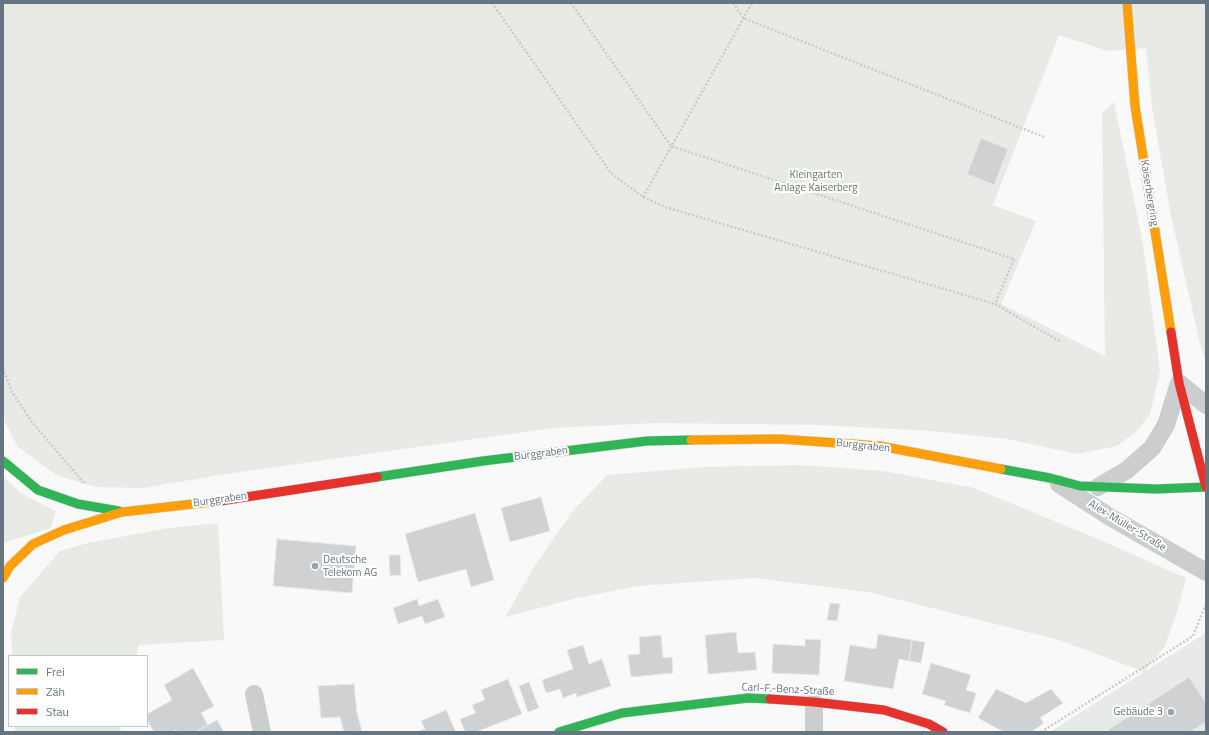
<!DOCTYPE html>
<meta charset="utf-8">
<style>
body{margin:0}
#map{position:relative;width:1209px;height:735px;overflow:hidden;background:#f9f9f9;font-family:"Titillium Web",sans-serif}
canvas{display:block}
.frame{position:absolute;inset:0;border:4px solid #657582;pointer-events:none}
.legend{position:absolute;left:8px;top:655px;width:140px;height:72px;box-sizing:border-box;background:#fff;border:1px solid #c1c8cd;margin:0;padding:5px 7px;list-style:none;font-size:12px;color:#657582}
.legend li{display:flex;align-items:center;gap:8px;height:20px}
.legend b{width:20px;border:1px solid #c1c8cd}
</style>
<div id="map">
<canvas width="1209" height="735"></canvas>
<div class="frame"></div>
<ul class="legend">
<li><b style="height:5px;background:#30b455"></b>Frei</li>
<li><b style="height:5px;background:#ff9f0a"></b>Zäh</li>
<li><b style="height:5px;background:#e5322d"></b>Stau</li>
</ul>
</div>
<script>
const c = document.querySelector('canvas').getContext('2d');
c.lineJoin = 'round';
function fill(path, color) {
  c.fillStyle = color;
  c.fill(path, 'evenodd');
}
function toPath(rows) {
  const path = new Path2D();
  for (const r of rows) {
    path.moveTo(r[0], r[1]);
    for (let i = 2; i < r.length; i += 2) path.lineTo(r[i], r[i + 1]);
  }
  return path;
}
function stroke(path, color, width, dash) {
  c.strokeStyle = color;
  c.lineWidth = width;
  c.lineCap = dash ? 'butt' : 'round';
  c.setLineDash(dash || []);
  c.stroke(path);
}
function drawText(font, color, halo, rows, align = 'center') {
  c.font = font + ' "Titillium Web",sans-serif';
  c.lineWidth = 4;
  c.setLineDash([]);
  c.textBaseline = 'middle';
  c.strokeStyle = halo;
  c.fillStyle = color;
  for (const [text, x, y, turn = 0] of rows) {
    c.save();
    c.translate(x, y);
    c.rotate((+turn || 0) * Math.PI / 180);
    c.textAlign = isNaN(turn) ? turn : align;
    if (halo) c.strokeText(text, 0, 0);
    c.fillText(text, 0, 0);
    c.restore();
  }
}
const built = toPath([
 [1206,633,1206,732,1050,732,1144,672]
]);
const green = toPath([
 [3,3,1206,3,1206,363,1200,344,1171,216,1152,107,1146,48,1108,51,1059,35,993,205,1036,221,1001,304,1105,356,1102,113,1114,102,1143,244,1160,371,1150,415,1136,432,1117,446,1078,454,1007,439,932,431,820,425,656,423,553,428,226,474,142,488,96,487,58,476,18,447,3,419],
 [800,465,884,471,974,488,1098,539,1186,578,1177,612,1165,646,1144,672,1059,640,868,592,755,578,637,586,573,599,505,617,534,567,572,512,607,475,704,467],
 [3,476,22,494,56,511,51,528,3,543],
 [218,523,224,640,139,645,136,656,12,656,11,633,20,597,60,551,88,543,169,528],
 [15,726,118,726,122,732,15,732]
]);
const building = toPath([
 [981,138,1008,149,994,185,967,174,981,138],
 [541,497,550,531,510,542,501,508,541,497],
 [475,513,494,580,471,587,466,569,418,582,405,534,475,513],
 [277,539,356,546,352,593,273,586,277,539],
 [389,555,400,555,401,575,390,576,389,555],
 [417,599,419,606,438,599,445,617,425,624,422,616,398,624,393,608,417,599],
 [830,603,840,604,837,621,827,620,830,603],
 [736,632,738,653,755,652,757,670,708,674,705,635,736,632],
 [878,634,912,640,909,661,899,659,893,689,844,681,850,645,876,649,878,634],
 [661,635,663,658,672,657,673,673,631,677,628,655,640,654,639,637,661,635],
 [805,639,821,640,819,675,772,673,773,644,805,646,805,639],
 [912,640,925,642,921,663,909,661,912,640],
 [583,645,589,664,602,659,611,686,577,697,576,693,563,698,560,689,546,693,542,680,573,669,567,650,583,645],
 [931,663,971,675,966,690,976,693,970,713,944,705,946,701,922,694,931,663],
 [193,668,214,706,201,713,208,725,196,732,177,732,176,730,173,732,154,732,147,720,147,714,172,700,164,685,193,668],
 [1189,677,1206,703,1206,722,1190,732,1105,732,1189,677],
 [508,679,522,714,476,732,465,732,460,719,476,713,472,705,485,700,481,690,508,679],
 [529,682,539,708,528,712,519,686,529,682],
 [354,684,357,713,362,731,344,732,340,717,321,718,318,686,354,684],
 [996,689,1026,703,1051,689,1063,703,1040,718,1044,723,1031,732,1004,732,978,718,996,689],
 [446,710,456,732,417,732,425,729,421,721,446,710],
 [217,720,224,732,196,732,208,725,217,720]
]);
const path = toPath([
 [492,3,611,173,643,197,665,207,995,304,1061,342],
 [571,3,671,146,1014,259,995,304],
 [733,3,743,18,1044,137],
 [643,197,752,3],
 [3,368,12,392,32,422,84,483],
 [1041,732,1193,636,1206,604]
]);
const street = toPath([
 [1059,484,1110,517,1206,572],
 [1098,487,1127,470,1152,448,1166,425,1179,383,1206,405],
 [254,694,262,732],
 [814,702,814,732]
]);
const fast = toPath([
 [3,461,38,490,78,504,119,511],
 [1001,469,1050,478,1080,486,1156,489,1206,487],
 [377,477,483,461,647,441,691,440],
 [559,732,622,713,748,698,770,699]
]);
const slow = toPath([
 [1127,3,1135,106,1171,332],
 [691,440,780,439,880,446,1001,469],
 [3,578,10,566,33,544,64,530,122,512,220,501]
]);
const jam = toPath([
 [1171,332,1179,383,1206,487],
 [220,501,377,477],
 [770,699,814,702,884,710,929,724,943,732]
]);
const markers = [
 [315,566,4,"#99a3ac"],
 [1171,712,4,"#99a3ac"]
];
const parkNames = [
 ["Kleingarten",816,175],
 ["Anlage Kaiserberg",816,188]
];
const streetNames = [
 ["Kaiserbergring",1149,193,81],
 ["Burggraben",863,446,6],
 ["Burggraben",541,454,-7],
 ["Burggraben",220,500,-8],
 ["Alex-Müller-Straße",1127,526,31],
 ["Carl-F.-Benz-Straße",788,690,3]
];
const poiNames = [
 ["Deutsche",323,560],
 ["Telekom AG",323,573],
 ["Gebäude 3",1163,712,"right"]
];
fill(built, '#e8e9e9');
fill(green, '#e8eae6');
fill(building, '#cfd1d2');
stroke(building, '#e8e8e8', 1);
stroke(fast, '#d5d6d6', 10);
stroke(slow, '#d5d6d6', 10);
stroke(jam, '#d5d6d6', 10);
stroke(path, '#cacbcc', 2.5, [2, 2]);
stroke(street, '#cccece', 18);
stroke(fast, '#30b455', 9);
stroke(slow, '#ff9f0a', 9);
stroke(jam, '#e5322d', 9);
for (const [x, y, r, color] of markers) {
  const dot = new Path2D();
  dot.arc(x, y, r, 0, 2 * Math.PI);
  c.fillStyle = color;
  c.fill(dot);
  stroke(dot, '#fff', 1.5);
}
drawText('11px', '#687a64', '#fff', parkNames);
drawText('11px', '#657582', '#fff', streetNames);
drawText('11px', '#657582', '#fff', poiNames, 'left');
</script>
